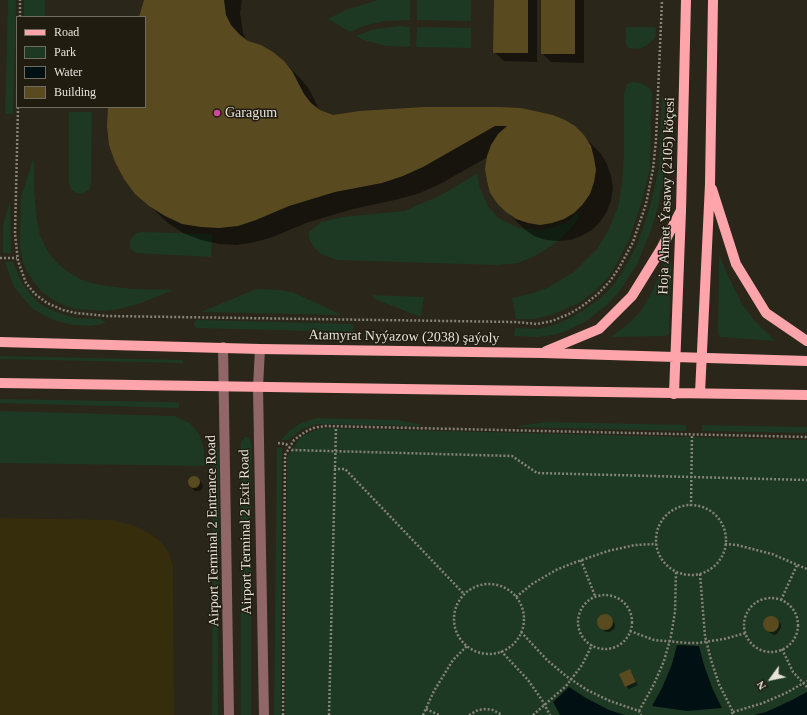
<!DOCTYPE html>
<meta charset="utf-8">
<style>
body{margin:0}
#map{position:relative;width:807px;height:715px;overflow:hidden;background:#2a2619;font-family:"Times New Roman",serif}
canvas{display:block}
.legend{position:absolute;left:16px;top:16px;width:130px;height:92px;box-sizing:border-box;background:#211c10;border:1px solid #706c61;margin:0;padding:5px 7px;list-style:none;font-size:12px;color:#e6e3db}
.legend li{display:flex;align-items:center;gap:8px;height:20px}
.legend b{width:20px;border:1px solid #706c61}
.north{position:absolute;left:751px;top:659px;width:40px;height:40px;-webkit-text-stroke:3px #211c10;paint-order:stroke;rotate:237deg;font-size:11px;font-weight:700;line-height:16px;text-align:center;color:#e6e3db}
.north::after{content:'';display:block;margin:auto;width:14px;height:18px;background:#e6e3db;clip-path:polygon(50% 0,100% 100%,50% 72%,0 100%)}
</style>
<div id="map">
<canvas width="807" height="715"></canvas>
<ul class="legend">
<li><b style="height:5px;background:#fda5aa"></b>Road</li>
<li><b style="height:11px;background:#1e3923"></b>Park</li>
<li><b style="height:11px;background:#011012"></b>Water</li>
<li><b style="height:11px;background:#594a20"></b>Building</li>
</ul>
<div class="north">N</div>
</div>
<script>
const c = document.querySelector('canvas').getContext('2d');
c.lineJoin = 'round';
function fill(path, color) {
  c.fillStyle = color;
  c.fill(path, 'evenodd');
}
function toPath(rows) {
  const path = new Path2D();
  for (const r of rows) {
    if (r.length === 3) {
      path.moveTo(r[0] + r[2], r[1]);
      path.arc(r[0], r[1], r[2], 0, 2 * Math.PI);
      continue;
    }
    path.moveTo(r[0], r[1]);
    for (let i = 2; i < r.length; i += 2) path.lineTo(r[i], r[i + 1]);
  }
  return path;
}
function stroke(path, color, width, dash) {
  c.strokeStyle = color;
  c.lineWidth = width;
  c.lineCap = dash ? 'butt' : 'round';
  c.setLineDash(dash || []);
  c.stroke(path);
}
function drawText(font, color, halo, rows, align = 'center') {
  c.font = font + ' "Times New Roman",serif';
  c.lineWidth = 3;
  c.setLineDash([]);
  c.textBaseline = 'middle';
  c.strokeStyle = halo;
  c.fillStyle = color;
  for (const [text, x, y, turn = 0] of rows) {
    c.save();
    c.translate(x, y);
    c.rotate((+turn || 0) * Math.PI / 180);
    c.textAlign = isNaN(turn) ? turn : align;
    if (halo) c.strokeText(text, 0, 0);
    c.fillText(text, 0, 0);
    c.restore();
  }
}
const green = toPath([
 [8,0,16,0,13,114,5,114],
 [24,0,45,0,45,17,24,17],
 [378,0,410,0,410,20,385,21,363,26,350,32,328,19,345,10],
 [417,0,471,0,471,21,417,20],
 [400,26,410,27,410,47,387,46,366,41,355,36,375,29],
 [417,27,471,28,471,48,416,47],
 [626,27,655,27,656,29,655,38,646,46,638,49,629,48,626,45],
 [632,82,641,83,650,88,652,93,650,169,641,204,629,240,616,265,608,278,595,291,579,303,551,315,534,319,516,319,512,298,533,293,547,288,574,272,597,249,608,231,618,207,622,185,624,152,624,94,627,84],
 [662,95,665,101,663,181,658,207,651,230,637,264,619,292,607,305,585,322,564,332,553,335,538,337,514,336,515,328,537,329,554,325,570,318,584,310,601,298,614,284,623,271,637,245,650,207,659,168],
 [69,112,92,112,91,183,90,188,87,191,82,194,77,193,73,191,70,187,69,183],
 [34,157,34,191,37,220,40,236,47,250,57,263,70,273,84,281,100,285,132,289,173,290,141,303,119,309,104,311,75,309,63,305,52,299,41,291,33,281,26,270,22,258,20,245,21,197],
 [477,174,480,188,488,206,498,218,519,228,541,230,554,227,566,223,577,213,580,216,570,229,557,242,535,256,518,263,496,265,337,260,321,254,314,247,309,238,309,232,321,222,343,217,404,211,439,196],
 [10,201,11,253,3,253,3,226],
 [142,232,212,234,211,257,136,253,132,250,130,246,130,241,133,236,137,233],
 [719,255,731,282,742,304,755,321,775,341,720,337,718,334],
 [669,259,671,265,669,334,666,336,611,337,628,324,640,312,652,292,664,265],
 [5,262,13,262,22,283,29,293,40,304,51,310,62,314,77,318,101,319,106,323,91,326,73,325,57,321,45,316,33,309,23,298,14,287],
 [256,289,280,290,292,292,342,315,201,312],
 [373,295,424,297,421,317,374,299],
 [198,320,353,324,353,332,197,328,195,327,194,324,195,321],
 [0,356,183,360,183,363,0,359],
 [0,399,173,402,179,403,179,408,0,403],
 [0,411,174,416,190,423,199,434,204,449,205,466,0,463],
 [316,418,397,420,420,424,420,426,317,424,302,429,289,440,281,440,290,430,299,424],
 [548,422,686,425,686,431,515,427,531,424],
 [702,425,807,427,807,433,702,431],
 [322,428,807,440,807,715,285,715,287,458,299,439,306,434],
 [245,437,248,437,251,442,251,715,241,715,241,442],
 [216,438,219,455,218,715,212,715,213,456,211,440],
 [277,448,282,448,281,715,274,715]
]);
const sand = toPath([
 [0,518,113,520,135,526,149,533,160,541,169,553,173,566,174,715,0,715]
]);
const water = toPath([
 [677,645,699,646,704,665,713,690,722,708,687,711,652,706,662,688,672,664],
 [569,687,586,698,609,710,625,715,560,715,553,702],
 [807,692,807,715,754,715,766,712,790,701]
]);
const shadow = toPath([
 [145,0,242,0,240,13,243,33,247,41,283,61,301,79,309,89,320,111,332,116,575,127,601,154,607,164,611,176,613,188,611,200,607,211,600,222,592,230,581,236,570,240,558,241,546,240,534,236,524,229,506,211,488,157,440,184,420,193,399,199,353,209,306,223,273,237,255,242,237,245,219,244,201,240,183,233,168,223,136,193,109,107,145,107,145,17,140,17],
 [495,0,537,0,537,62,504,61,494,52],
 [542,0,584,0,584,63,551,62,542,53],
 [193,477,196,478,202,483,203,487,201,490,198,491,195,491,189,485,188,482],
 [603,614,611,617,615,624,615,628,610,632,606,632,603,630,598,623,598,619],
 [771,617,775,618,781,624,781,628,777,634,774,635,770,633,764,627,763,623,764,620],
 [629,670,632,673,638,685,629,689,626,686]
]);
const building = toPath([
 [144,0,224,0,226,15,231,25,239,34,248,41,261,45,273,52,284,61,292,71,304,94,311,103,320,110,333,115,359,111,424,107,499,107,521,108,553,115,565,120,575,126,584,135,591,146,594,158,596,170,594,182,590,194,583,204,574,213,564,219,552,223,540,225,528,223,516,219,506,212,497,203,490,193,487,181,485,169,487,156,491,145,498,134,507,126,495,126,423,167,403,176,382,183,335,192,289,206,256,220,238,226,219,228,201,227,182,224,165,216,149,206,135,194,124,179,115,162,109,145,107,126,108,107,145,107,145,17,139,17],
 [494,0,528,0,528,53,493,53],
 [541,0,575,0,575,54,541,54],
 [194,482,6],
 [605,622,8],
 [771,624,8],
 [630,669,636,682,625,687,619,674]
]);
const path = toPath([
 [20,17,20,0],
 [18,107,15,234,18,261,26,283,35,294,47,303,63,310,76,313,107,316,516,322,537,324,552,321,569,314,581,307,598,294,610,281,619,268,633,242,646,204,653,169,656,140,662,0],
 [0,258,17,258],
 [278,443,286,444,292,450,512,456,537,473,807,480],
 [334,469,345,469,464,594],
 [691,540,35],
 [691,506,692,435],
 [725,544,737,545,772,554,807,569],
 [581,560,595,596],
 [700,574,705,636,711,660,719,684,733,712,731,715],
 [489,619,35],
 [605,622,27],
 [516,597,532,584,556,570,576,562,608,551,635,545,656,544],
 [771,625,27],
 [781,600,797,565],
 [630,631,654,640,688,643,698,643,724,639,746,633],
 [521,632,547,660,566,676,587,690,610,701,639,711,641,715],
 [782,649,793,672,807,687],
 [501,651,528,680,542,700,550,715],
 [426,709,439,715],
 [639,711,654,684,664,661,671,636,675,612,676,572],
 [733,712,763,703,786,693,807,681],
 [283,715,285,455,294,440,305,432,313,428,325,426,807,437],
 [329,715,336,427],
 [423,715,434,691,453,660,467,646],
 [469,715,478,710,486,709,493,710,502,715],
 [533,715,566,686,582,665,592,645]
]);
const minor = toPath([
 [223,347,229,715],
 [260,349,258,387,264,715]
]);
const major = toPath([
 [712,189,736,264,766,313,807,341],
 [0,342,260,349,543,353,807,361],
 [546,351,599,329,632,296,661,249,680,212],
 [0,383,807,395],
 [700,393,710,184,713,0],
 [674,394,681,211,686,0]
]);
const markers = [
 [217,113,4,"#d1479c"]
];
const poiNames = [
 ["Garagum",225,113]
];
const streetNames = [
 ["Hoja Ahmet Ýasawy (2105) köçesi",667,196,-88],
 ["Atamyrat Nyýazow (2038) şaýoly",404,337,1],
 ["Airport Terminal 2 Entrance Road",213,531,-91],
 ["Airport Terminal 2 Exit Road",246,532,-91]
];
fill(green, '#1e3923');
fill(sand, '#352d0c');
fill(water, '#011012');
fill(shadow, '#0007');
fill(building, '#594a20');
stroke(path, '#868378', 2.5, [2, 2]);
stroke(minor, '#916668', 10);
stroke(major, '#fda5aa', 10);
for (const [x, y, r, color] of markers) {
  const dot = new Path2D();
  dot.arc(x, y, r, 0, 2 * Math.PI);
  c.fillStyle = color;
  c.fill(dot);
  stroke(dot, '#211c10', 1.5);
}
drawText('14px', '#e6e3db', '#211c10', poiNames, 'left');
drawText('14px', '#e6e3db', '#211c10', streetNames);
</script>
